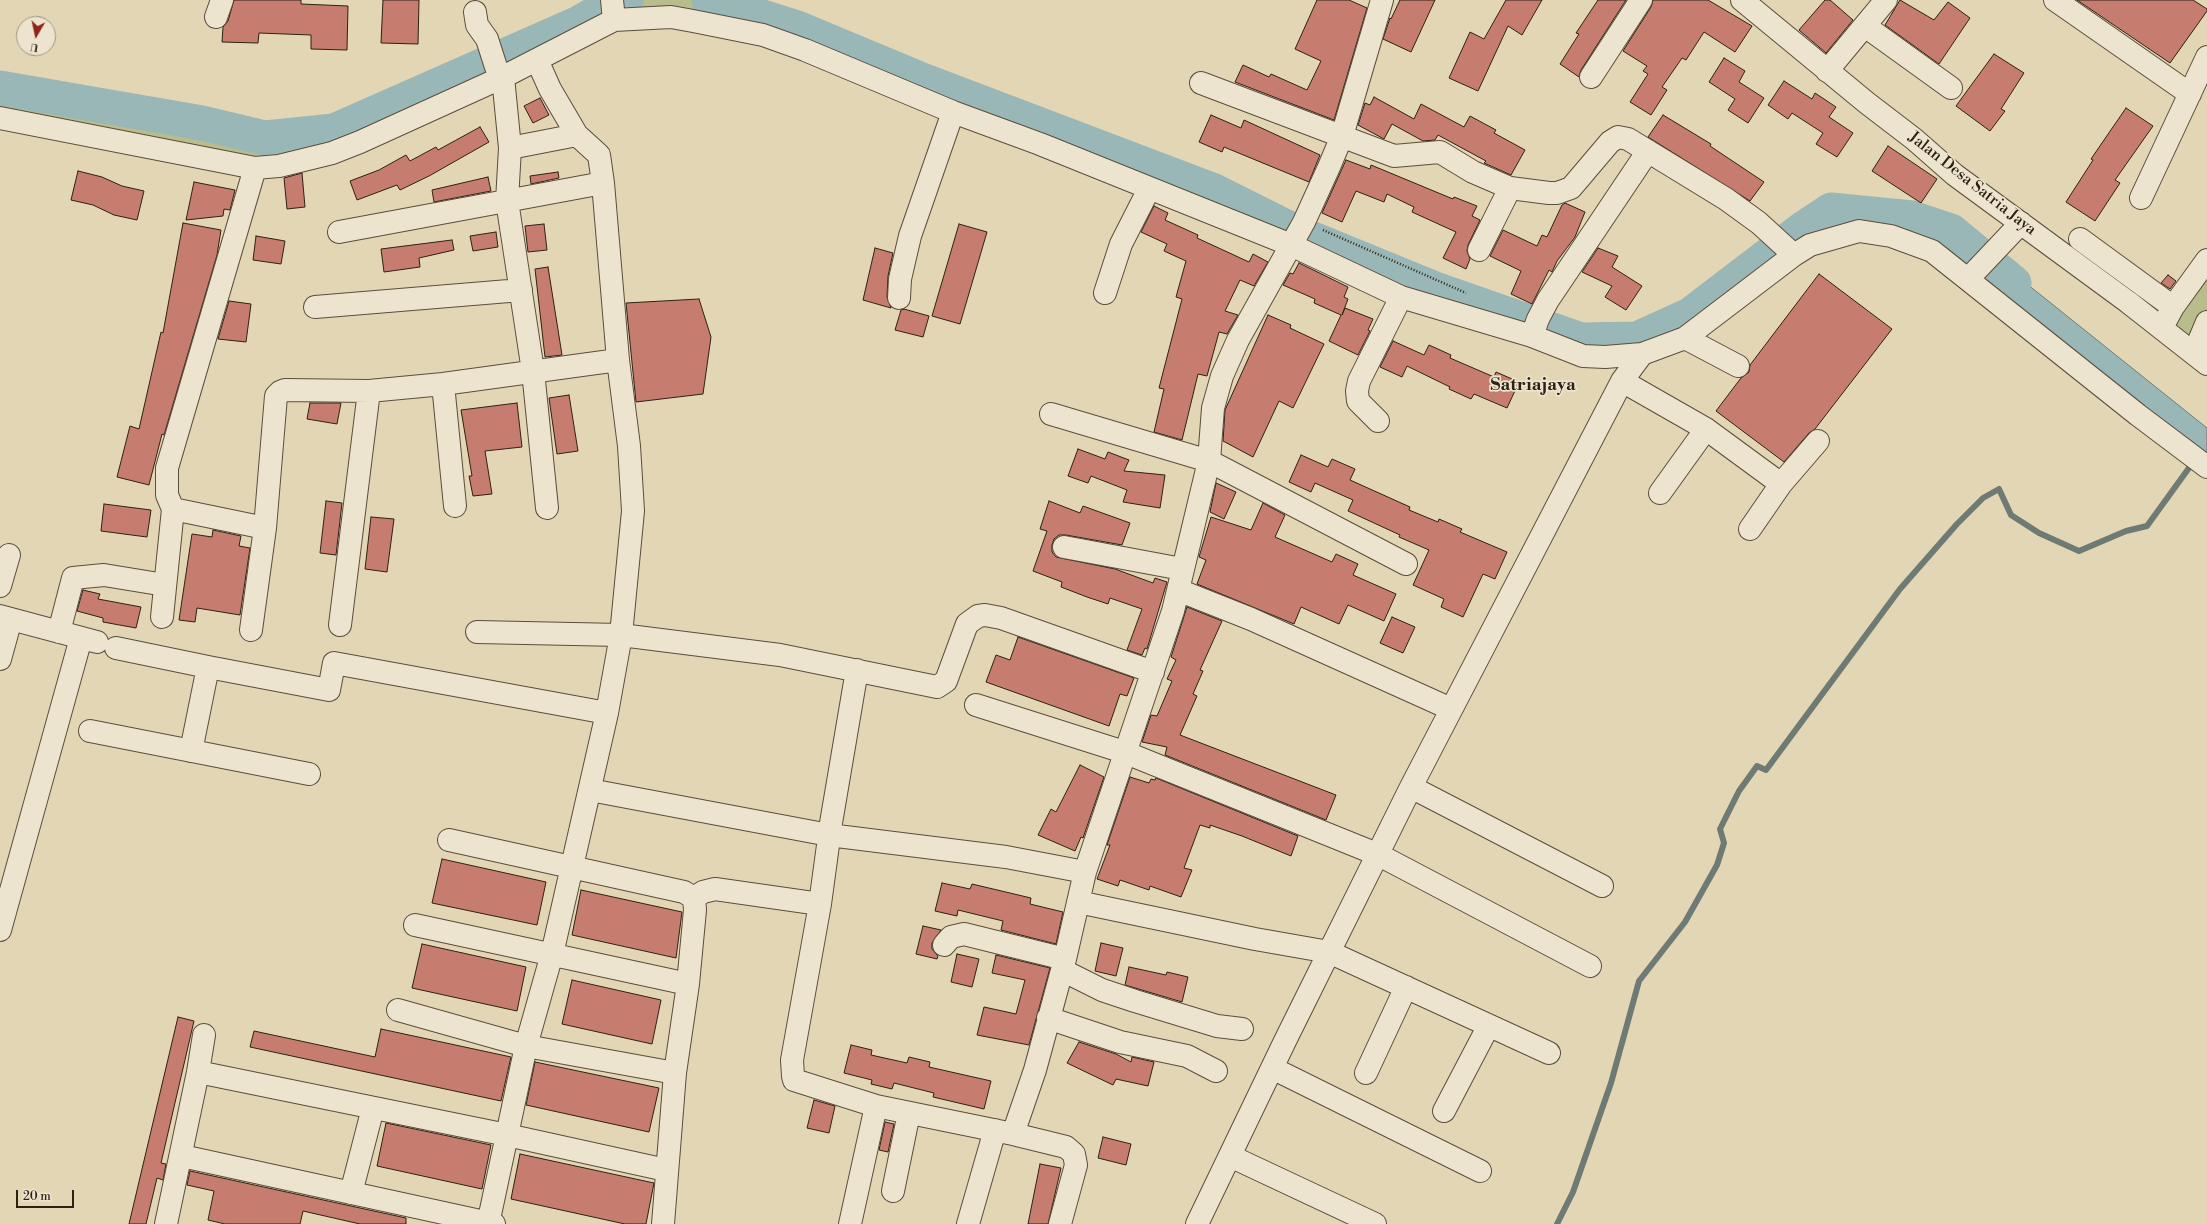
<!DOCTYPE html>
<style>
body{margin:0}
#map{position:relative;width:2207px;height:1224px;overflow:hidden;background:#e3d6b5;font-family:"Libre Bodoni",serif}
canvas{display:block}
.north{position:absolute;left:16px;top:16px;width:40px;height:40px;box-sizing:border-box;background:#ede4cf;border:1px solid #a09684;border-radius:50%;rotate:189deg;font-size:11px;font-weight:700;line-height:16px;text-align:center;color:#2d2113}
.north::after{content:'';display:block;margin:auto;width:14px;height:18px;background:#8f2418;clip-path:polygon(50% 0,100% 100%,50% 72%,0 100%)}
.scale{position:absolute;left:16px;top:1190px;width:58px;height:18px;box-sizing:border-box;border:2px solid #2d2113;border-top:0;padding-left:5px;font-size:12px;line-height:14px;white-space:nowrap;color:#2d2113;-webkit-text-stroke:3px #ede4cf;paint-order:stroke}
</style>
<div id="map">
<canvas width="2207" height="1224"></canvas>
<div class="north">U</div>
<div class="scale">20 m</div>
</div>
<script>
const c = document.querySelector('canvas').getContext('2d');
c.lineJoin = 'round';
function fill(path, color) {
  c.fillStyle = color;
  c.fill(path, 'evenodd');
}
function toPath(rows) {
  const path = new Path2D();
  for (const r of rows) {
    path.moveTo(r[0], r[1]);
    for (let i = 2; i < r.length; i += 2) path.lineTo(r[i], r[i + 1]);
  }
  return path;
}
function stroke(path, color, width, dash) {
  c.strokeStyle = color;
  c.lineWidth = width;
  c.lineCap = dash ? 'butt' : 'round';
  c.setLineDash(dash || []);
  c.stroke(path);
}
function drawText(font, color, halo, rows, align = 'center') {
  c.font = font + ' "Libre Bodoni",serif';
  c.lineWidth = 3.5;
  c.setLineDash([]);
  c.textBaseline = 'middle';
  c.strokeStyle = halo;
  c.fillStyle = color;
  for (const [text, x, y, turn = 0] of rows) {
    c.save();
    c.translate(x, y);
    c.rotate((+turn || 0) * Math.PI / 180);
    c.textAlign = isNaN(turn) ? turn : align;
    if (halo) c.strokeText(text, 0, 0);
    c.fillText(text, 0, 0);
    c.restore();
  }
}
const green = toPath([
 [626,0,711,0,797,28,917,78,1212,190,1298,233,1435,289,1581,340,1637,339,1690,315,1804,228,1831,210,1912,218,1951,231,1986,260,1968,279,1891,236,1827,239,1685,338,1605,357,1401,297,763,35,614,20,279,166,0,118,0,88,202,123,265,138,334,131,579,23,612,4],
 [2207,260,2207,322,2198,343,2162,328]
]);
const water = toPath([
 [1992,256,2207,428,2207,467,1968,279,1992,256]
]);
const stream = toPath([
 [1557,1224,1573,1192,1611,1083,1639,981,1685,922,1717,865,1724,843,1720,829,1739,791,1757,766,1766,770,1900,589,1957,524,1983,498,1999,489,2011,515,2039,533,2079,551,2126,531,2147,526,2194,461]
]);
const river = toPath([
 [709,0,797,28,917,78,1212,190,1298,233,1435,289,1581,340,1637,339,1690,315,1804,228,1831,210,1912,218,1951,231,2014,283],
 [0,88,202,123,265,138,334,131,579,23,612,4,626,0]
]);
const building = toPath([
 [234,0,301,0,301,4,348,6,347,50,311,49,311,35,259,33,258,43,222,42,223,27,228,21,234,0],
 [383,0,419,0,418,44,381,43,383,0],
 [1317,0,1349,0,1367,8,1334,120,1235,82,1243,65,1269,77,1271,74,1307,90,1321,61,1295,49,1317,0],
 [1400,0,1435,0,1411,52,1383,39,1390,18,1391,19,1400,0],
 [1506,0,1542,0,1522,35,1508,26,1478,91,1449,78,1470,32,1484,39,1506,0],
 [1598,0,1626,0,1581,70,1579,77,1560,64,1579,34,1576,33,1598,0],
 [1653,0,1708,0,1752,26,1735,52,1704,32,1686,60,1682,58,1662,87,1667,90,1651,115,1630,102,1648,74,1643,71,1647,66,1623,51,1651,7,1653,0],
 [1825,0,1830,0,1853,20,1826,53,1799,30,1825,0],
 [1900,0,1934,20,1948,2,1970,18,1939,64,1885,25,1900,0],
 [2077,0,2193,0,2207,9,2207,11,2170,63,2077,0],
 [1994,54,2024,73,2001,109,2005,111,1990,131,1956,106,1994,54],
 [1724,58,1745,71,1739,82,1764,98,1748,123,1728,110,1735,99,1709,82,1724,58],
 [1784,81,1812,99,1815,93,1836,107,1829,117,1853,133,1837,157,1816,144,1823,133,1792,113,1788,119,1768,105,1784,81],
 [1374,97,1414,119,1421,104,1464,127,1470,116,1496,130,1494,133,1525,150,1511,175,1484,163,1486,161,1438,135,1435,140,1423,141,1392,124,1384,139,1358,125,1365,103,1370,105,1374,97],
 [540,98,549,115,533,123,524,106,540,98],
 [2126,108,2153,126,2115,180,2120,183,2095,221,2066,202,2093,160,2091,159,2126,108],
 [1211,115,1241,128,1244,120,1320,155,1309,182,1224,147,1222,152,1199,142,1211,115],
 [1663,115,1711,144,1710,146,1764,182,1750,201,1648,137,1663,115],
 [480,127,489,142,429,176,400,190,397,185,357,200,350,181,379,170,406,155,410,161,436,147,438,150,480,127],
 [1888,146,1937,179,1921,203,1872,171,1888,146],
 [1346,160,1370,169,1371,165,1453,199,1454,197,1477,206,1472,216,1480,220,1468,245,1467,251,1470,259,1466,269,1443,258,1456,232,1412,212,1414,207,1387,194,1384,202,1356,191,1342,222,1322,213,1346,160],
 [78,171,102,177,122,186,144,191,137,220,114,215,93,205,71,200,78,171],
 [558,172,559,178,531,184,530,176,558,172],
 [302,173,305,207,287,209,284,178,302,173],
 [488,177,491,191,434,202,432,190,488,177],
 [194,182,235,190,230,210,224,209,223,216,186,220,194,182],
 [1565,203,1585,212,1575,237,1557,261,1552,272,1549,270,1532,304,1511,294,1521,271,1490,256,1503,230,1537,246,1542,235,1547,237,1562,205,1565,203],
 [1154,206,1168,213,1165,220,1198,235,1197,238,1249,262,1253,254,1268,262,1254,286,1240,280,1225,311,1238,315,1227,334,1219,332,1207,376,1198,374,1182,440,1154,432,1164,389,1159,388,1182,299,1176,297,1186,261,1164,251,1167,244,1141,232,1154,206],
 [183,223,221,230,217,255,164,435,162,434,149,485,117,477,130,426,139,429,161,332,163,333,183,223],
 [544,224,547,250,528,252,525,226,544,224],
 [959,224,987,232,960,324,932,316,959,224],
 [496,232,498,247,473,251,470,236,496,232],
 [256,236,285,241,281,264,253,260,256,236],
 [452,240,454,250,419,258,420,267,384,272,381,249,452,240],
 [875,248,893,253,888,276,887,297,891,308,863,300,875,248],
 [1598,248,1618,256,1612,267,1642,286,1626,310,1605,297,1612,286,1582,272,1598,248],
 [1299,263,1348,287,1344,297,1348,299,1342,315,1345,308,1373,319,1368,330,1370,331,1358,355,1329,341,1341,315,1314,303,1315,299,1283,285,1290,273,1293,274,1299,263],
 [548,267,562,355,545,357,535,269,548,267],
 [1819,274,1892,329,1815,429,1809,433,1784,462,1716,411,1741,378,1749,372,1750,365,1819,274],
 [2168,275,2176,281,2170,289,2161,283,2168,275],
 [699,299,711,337,703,394,636,402,626,303,699,299],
 [229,301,251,304,246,342,218,339,229,301],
 [904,309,929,316,923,337,895,330,901,310,904,309],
 [1268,315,1291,325,1290,328,1324,344,1293,408,1279,401,1253,457,1223,441,1225,410,1268,315],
 [1393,341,1424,355,1429,345,1451,355,1450,358,1494,377,1496,372,1519,382,1507,408,1474,394,1471,399,1449,389,1450,387,1407,366,1402,377,1380,367,1393,341],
 [569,395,578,451,557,454,549,398,569,395],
 [310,403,341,403,337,424,307,419,310,403],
 [517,403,522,447,485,451,492,494,473,496,469,476,472,476,461,410,517,403],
 [1078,449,1105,459,1108,452,1129,460,1124,471,1165,475,1160,508,1123,502,1127,490,1091,476,1088,483,1068,476,1078,449],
 [1301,455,1328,467,1332,459,1355,469,1350,480,1410,507,1409,510,1438,522,1439,519,1462,529,1460,532,1507,552,1495,579,1483,574,1463,617,1441,607,1444,599,1413,585,1429,550,1399,537,1400,535,1348,511,1353,500,1315,483,1311,492,1289,482,1301,455],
 [1216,483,1236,492,1224,519,1210,512,1216,483],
 [326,501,342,503,336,555,320,553,326,501],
 [1049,501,1080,513,1083,506,1130,523,1122,545,1066,535,1059,535,1054,539,1052,545,1052,552,1056,557,1115,569,1153,583,1155,578,1167,582,1147,649,1145,648,1142,655,1127,650,1142,609,1110,598,1108,604,1087,597,1061,587,1062,582,1033,571,1047,531,1040,529,1049,501],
 [1263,503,1285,515,1275,537,1332,562,1336,554,1358,564,1353,575,1396,594,1384,621,1348,605,1339,624,1301,607,1294,624,1197,584,1206,560,1199,557,1211,517,1251,530,1263,503],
 [104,504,151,510,147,537,101,531,104,504],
 [371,517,394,519,387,572,365,569,371,517],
 [213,530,241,536,239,546,250,548,240,615,197,608,195,622,179,620,192,534,212,537,213,530],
 [83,590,100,594,98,599,141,607,136,628,103,622,103,618,77,611,83,590],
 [1187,607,1222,621,1200,670,1203,671,1193,694,1197,696,1180,735,1336,795,1326,820,1165,755,1167,747,1142,742,1151,715,1157,716,1172,681,1167,679,1176,660,1171,657,1187,607],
 [1392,617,1415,627,1403,653,1380,643,1392,617],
 [1018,637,1134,678,1127,696,1120,694,1109,726,986,682,996,655,1010,660,1018,637],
 [1080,765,1104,777,1083,838,1081,837,1075,851,1038,835,1051,809,1056,812,1080,765],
 [1130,777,1149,783,1151,779,1155,780,1156,778,1298,836,1291,856,1242,836,1210,825,1210,828,1200,825,1184,868,1192,870,1181,897,1150,886,1149,890,1120,880,1118,886,1097,879,1110,845,1107,845,1130,777],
 [442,859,546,882,537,925,432,903,442,859],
 [942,883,970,889,972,884,1031,898,1030,904,1063,912,1056,944,1001,930,1003,921,958,910,957,916,935,911,942,883],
 [581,890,682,912,676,958,572,935,581,890],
 [923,926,941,930,932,943,932,949,938,956,937,959,916,954,923,926],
 [1101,943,1123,948,1116,976,1095,971,1101,943],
 [422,944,526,967,517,1011,412,988,422,944],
 [957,954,979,959,972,987,951,982,957,954],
 [996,955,1050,968,1029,1045,977,1035,984,1007,1016,1014,1025,980,992,973,996,955],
 [1129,967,1166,975,1167,972,1188,977,1182,1002,1125,985,1129,967],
 [572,980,661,1000,652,1044,562,1024,572,980],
 [178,1017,194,1021,161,1163,166,1164,163,1180,157,1178,146,1224,129,1224,178,1017],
 [381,1029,511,1057,501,1101,250,1047,254,1031,375,1057,381,1029],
 [1079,1042,1116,1054,1131,1062,1132,1057,1154,1062,1148,1086,1116,1079,1113,1085,1067,1063,1079,1042],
 [851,1045,872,1050,871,1055,907,1063,909,1057,930,1062,929,1067,991,1081,984,1109,933,1097,934,1093,894,1083,892,1089,871,1084,872,1080,844,1073,851,1045],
 [535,1062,659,1088,649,1132,526,1105,535,1062],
 [814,1100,835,1106,829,1133,807,1128,814,1100],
 [885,1122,894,1124,888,1152,879,1150,885,1122],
 [386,1123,491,1145,482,1189,377,1166,386,1123],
 [1103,1137,1131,1144,1126,1165,1098,1158,1103,1137],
 [520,1154,654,1183,646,1224,625,1224,511,1199,520,1154],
 [1040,1164,1061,1168,1048,1224,1028,1224,1040,1164],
 [190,1171,406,1218,406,1224,360,1224,303,1211,300,1224,225,1224,208,1220,214,1191,187,1185,190,1171]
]);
const path = toPath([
 [1323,230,1466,293]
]);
const minor = toPath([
 [612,0,614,20],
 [1742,0,1867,103,1914,139,1955,175,2128,302,2207,364],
 [2055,0,2190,94],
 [475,12,477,25,487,39,496,67,503,77,510,148,507,201,533,371,547,508],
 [216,17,222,0],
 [1865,26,1951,88],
 [1827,71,1886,0],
 [1591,77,1641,0],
 [1201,83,1394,156,1440,152,1473,172,1510,188,1549,193,1557,193,1571,188,1610,142,1618,137,1628,139,1726,199,1759,223,1794,255],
 [0,118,255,168,279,166,332,153,360,142,503,77,614,20,671,17,693,21,763,35,805,50,953,112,1040,144,1291,245,1401,297,1532,336,1583,356,1605,357,1642,354,1685,338,1794,255,1810,245,1859,231,1891,236,1932,251,2138,415,2207,467],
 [510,148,577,135],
 [2141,198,2207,57],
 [339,232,603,183],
 [2080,239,2173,307],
 [1479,250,1510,188],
 [1968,279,2021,223],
 [1105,293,1121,244,1149,189],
 [899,298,900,279,910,236,953,112],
 [315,307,521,290],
 [2166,320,2173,307,2207,260],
 [1532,336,1538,319,1548,300,1648,151],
 [1685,338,1738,366],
 [2194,353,2207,322],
 [1622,381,1706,429,1781,484,1818,441],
 [443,384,455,506],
 [1051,414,1209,461,1406,564],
 [1378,421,1358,401,1357,391,1359,381,1401,297],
 [1660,493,1706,429],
 [173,509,265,528],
 [1750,529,1781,484],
 [1064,547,1182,569],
 [0,586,9,555],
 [1178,590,1251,619,1451,709],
 [0,616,97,642],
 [162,617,173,509,167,495,167,468,255,168],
 [340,625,369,391,443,384,618,360],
 [251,630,265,528,276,396,280,392,285,390,369,391],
 [59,632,73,578,104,575,165,585],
 [477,632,621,635,780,655,937,687,946,681,967,624,978,616,985,615,1001,618,1153,672],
 [116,648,208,667,191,751],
 [0,659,11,619],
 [208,667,329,690,334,663,607,713],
 [857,670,831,823,820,904,792,1060,793,1076,794,1080,876,1106,1013,1134,1035,1070,1065,959,1085,872,1173,611,1209,461,1213,408,1222,376,1238,340,1304,222,1329,167,1342,136,1382,0],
 [976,705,1124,752,1379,855,1590,966],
 [90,731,309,774],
 [1411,787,1602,886],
 [590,790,829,835,1006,857,1085,872],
 [449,840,684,892,694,898,695,910,688,984,675,1073,663,1224],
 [694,898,703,892,715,889,820,904],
 [1078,902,1255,939,1329,952,1549,1053],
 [415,925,688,984],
 [0,930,81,638],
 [944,945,951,937,964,934,1065,959],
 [1062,970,1102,990,1135,1001,1217,1026,1242,1029],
 [398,1010,526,1046,675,1073],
 [1048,1018,1120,1042,1187,1056,1216,1071],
 [1272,1068,1480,1171],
 [198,1072,507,1135,666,1170],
 [1366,1073,1406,987],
 [1444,1111,1488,1027],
 [1013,1134,1066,1147,1074,1154,1076,1165,1060,1224],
 [182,1156,494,1224],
 [1230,1156,1375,1224],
 [893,1191,909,1113],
 [351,1193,373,1108],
 [166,1224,198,1072,204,1035],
 [488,1224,526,1046,552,954,607,713,621,635,633,511,629,446,618,360,603,183,599,155,577,135,550,89,537,60],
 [850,1224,876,1106],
 [968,1224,995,1130],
 [1197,1224,1285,1041,1411,787,1622,381,1642,354]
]);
const streetNames = [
 ["Jalan Desa Satria Jaya",1972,184,38]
];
const quarterNames = [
 ["Satriajaya",1533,386]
];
fill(green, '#b8bd8b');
fill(water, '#99b7b7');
stroke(water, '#6e7b75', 1);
stroke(stream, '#6e7b75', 6);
stroke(river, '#99b7b7', 35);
fill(building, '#c67c6e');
stroke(building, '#2d2113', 1);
stroke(minor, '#5a4e3c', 24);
stroke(path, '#2d2113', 2.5, [1, 2]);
stroke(minor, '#ede4cf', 22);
drawText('16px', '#2d2113', '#ede4cf', streetNames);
drawText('bold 18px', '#2d2113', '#ede4cf', quarterNames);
</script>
